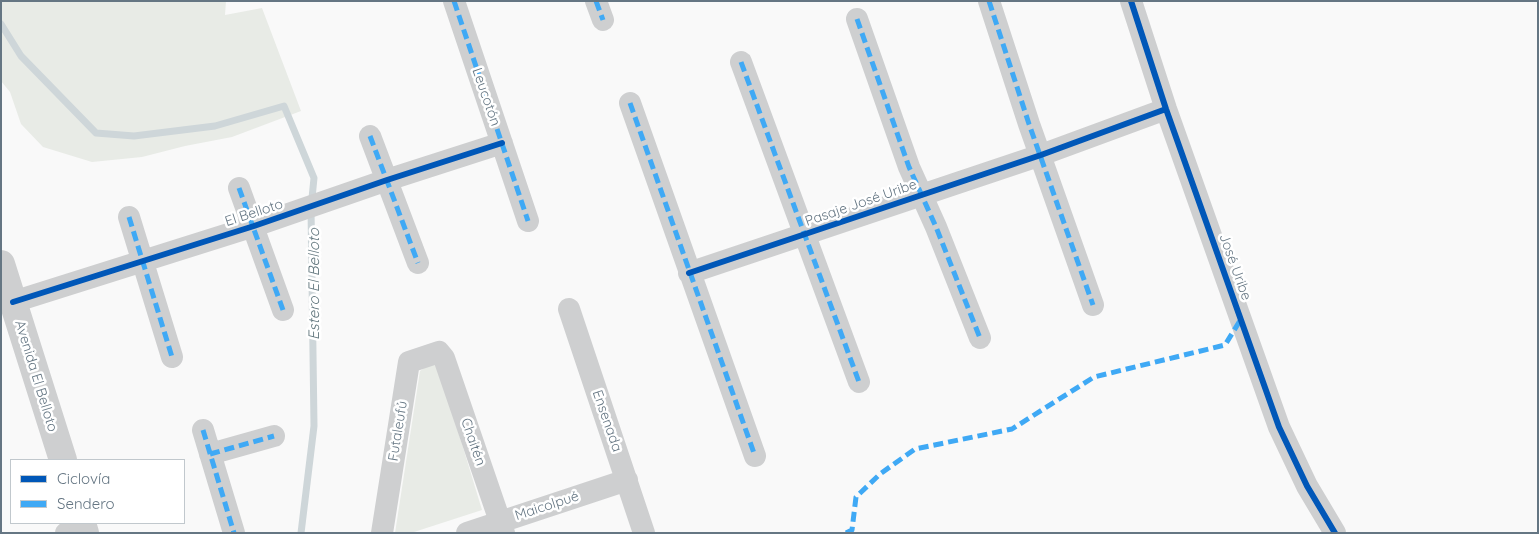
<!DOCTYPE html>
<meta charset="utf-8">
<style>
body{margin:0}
#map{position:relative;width:1539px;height:534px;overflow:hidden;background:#f9f9f9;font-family:Quicksand,sans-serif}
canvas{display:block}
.frame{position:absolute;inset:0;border:2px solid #657683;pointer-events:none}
.legend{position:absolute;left:10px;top:459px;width:175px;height:65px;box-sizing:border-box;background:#fff;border:1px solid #c1c8cd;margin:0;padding:6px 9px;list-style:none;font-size:15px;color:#657683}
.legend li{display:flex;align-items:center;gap:10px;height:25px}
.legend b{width:25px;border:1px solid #c1c8cd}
</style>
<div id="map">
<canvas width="1539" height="534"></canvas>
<div class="frame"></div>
<ul class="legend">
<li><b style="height:6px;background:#0057b8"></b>Ciclovía</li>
<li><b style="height:6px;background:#3fa9f5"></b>Sendero</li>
</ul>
</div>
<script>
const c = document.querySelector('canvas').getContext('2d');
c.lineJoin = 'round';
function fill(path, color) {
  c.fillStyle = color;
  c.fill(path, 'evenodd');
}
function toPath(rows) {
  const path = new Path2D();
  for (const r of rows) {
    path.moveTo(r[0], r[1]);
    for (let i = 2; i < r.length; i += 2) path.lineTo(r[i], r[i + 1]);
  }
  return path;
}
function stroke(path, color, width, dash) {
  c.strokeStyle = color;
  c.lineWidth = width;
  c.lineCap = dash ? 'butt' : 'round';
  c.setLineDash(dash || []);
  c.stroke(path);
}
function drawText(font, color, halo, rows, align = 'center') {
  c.font = font + ' Quicksand,sans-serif';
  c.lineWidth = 5;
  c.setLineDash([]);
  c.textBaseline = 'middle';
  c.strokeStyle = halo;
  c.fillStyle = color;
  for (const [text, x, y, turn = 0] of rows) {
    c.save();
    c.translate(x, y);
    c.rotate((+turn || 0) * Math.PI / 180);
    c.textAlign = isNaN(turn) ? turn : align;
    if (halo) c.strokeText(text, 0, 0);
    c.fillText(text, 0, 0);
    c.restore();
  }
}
const green = toPath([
 [1,1,226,1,225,15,262,8,301,111,232,137,185,146,142,157,92,162,43,147,21,124,10,92,1,81],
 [431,363,439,368,482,510,411,533,395,533,420,371]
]);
const stream = toPath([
 [1,24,21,56,96,133,134,136,215,126,284,106,314,178,311,208,314,426,301,533]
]);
const minor = toPath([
 [454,1,528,221],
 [596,1,603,20],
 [989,1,1029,124,1093,305],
 [1131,1,1166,109,1279,427,1307,486,1335,533],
 [857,19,909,167,936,227,980,338],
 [741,62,859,382],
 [630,103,755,456],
 [370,136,418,263],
 [239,188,283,310],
 [129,217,172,357],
 [689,273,1041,155,1166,109],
 [13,302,254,226,387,180,502,143],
 [569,309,644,533],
 [203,430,234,533],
 [210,454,274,436],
 [66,533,84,528],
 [382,533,409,362,439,352,444,358,504,533],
 [467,533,627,480]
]);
const tertiary = toPath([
 [1,264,63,460],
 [82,523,85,533]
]);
const quiet = toPath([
 [454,1,528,221],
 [596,1,603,20],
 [989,1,1029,124,1093,305],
 [857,19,909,167,936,227,980,338],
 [741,62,859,382],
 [630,103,755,456],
 [370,136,418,263],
 [239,188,283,310],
 [129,217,172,357],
 [203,430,234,533],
 [210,454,274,436],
 [846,533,852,530,856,497,880,474,915,449,1012,429,1094,377,1225,345,1241,319]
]);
const cycleway = toPath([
 [1131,1,1166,109,1279,427,1307,486,1335,533],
 [689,273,1041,155,1166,109],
 [13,302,254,226,387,180,502,143]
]);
const streetNames = [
 ["Leucotón",486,97,71],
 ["Pasaje José Uribe",861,203,-19],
 ["El Belloto",254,213,-18],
 ["José Uribe",1235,267,70],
 ["Avenida El Belloto",36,376,73],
 ["Ensenada",607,421,71],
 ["Futaleufú",398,431,-81],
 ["Chaitén",473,442,71],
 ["Maicolpué",547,506,-18]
];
const waterNames = [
 ["Estero El Belloto",314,284,-90]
];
fill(green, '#e8ebe6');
stroke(stream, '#ced6d9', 7);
stroke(minor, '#cecfd0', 22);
stroke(tertiary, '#cecfd0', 28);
stroke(quiet, '#3fa9f5', 5, [10, 5]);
stroke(cycleway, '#0057b8', 6);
drawText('14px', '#657683', '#fff', streetNames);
drawText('italic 15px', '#60757c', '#fff', waterNames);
</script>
